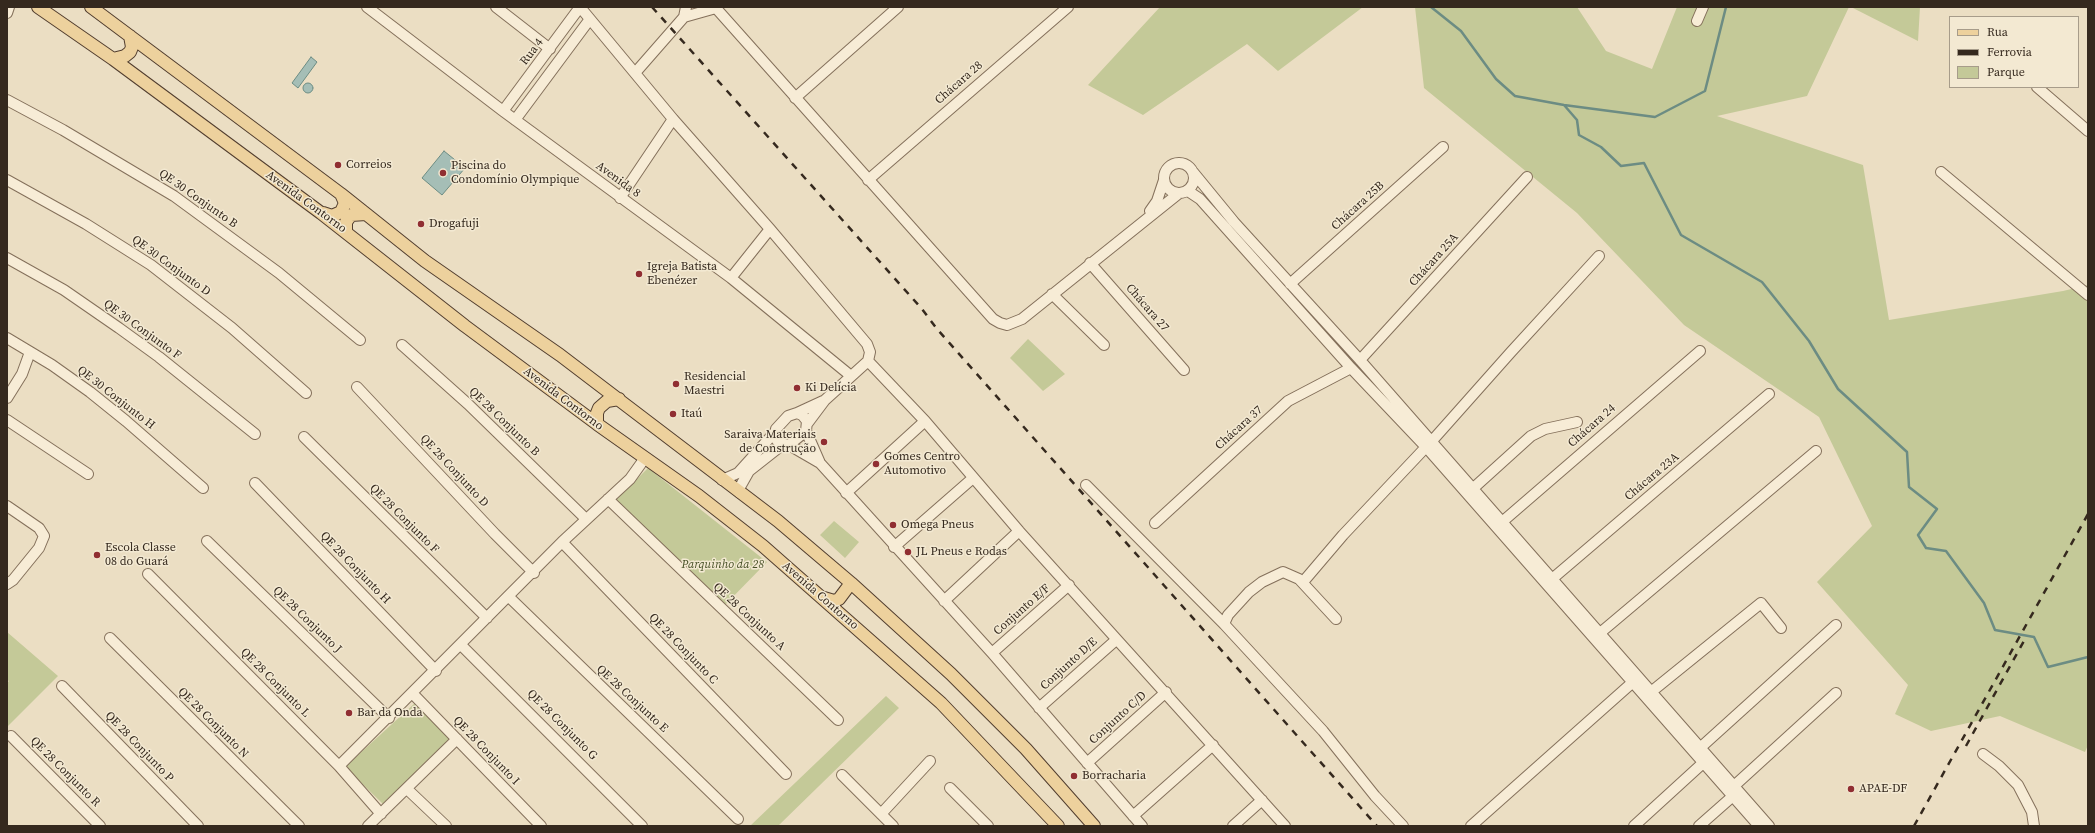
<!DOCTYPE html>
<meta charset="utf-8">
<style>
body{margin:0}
#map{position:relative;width:2095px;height:833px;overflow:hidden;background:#ebdec3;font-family:"Source Serif 4",serif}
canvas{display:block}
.frame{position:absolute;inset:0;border:8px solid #35291e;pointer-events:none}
.legend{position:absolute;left:1949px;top:16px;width:130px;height:72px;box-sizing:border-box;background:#f3e9d2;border:1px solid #a79c8a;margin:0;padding:5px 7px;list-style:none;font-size:12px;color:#35291e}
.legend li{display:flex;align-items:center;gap:8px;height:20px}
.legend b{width:20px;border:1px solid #a79c8a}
</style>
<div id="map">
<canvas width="2095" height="833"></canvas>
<div class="frame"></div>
<ul class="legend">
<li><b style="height:5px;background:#edd19d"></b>Rua</li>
<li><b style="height:5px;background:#35291e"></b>Ferrovia</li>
<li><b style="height:11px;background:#c4c998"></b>Parque</li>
</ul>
</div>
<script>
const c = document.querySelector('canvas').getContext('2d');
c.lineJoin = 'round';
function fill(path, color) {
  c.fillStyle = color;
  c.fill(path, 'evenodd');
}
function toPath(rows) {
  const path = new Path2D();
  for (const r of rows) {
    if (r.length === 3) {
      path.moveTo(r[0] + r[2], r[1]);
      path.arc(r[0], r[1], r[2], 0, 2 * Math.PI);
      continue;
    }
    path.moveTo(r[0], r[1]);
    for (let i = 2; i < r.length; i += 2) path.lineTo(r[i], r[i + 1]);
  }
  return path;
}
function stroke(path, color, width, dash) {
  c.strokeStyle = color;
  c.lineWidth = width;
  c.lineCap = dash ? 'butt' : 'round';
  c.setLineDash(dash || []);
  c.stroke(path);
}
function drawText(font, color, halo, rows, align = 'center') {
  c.font = font + ' "Source Serif 4",serif';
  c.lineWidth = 3;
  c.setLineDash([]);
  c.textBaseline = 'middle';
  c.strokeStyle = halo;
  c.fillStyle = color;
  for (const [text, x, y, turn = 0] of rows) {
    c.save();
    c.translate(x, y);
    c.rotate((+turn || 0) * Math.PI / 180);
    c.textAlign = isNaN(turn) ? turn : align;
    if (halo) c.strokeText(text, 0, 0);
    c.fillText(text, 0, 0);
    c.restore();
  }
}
const green = toPath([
 [1160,7,1363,7,1278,71,1247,44,1143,115,1088,85],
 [1415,7,1577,7,1606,51,1652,69,1677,7,1849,7,1807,96,1717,116,1863,165,1889,320,2063,291,2088,285,2088,745,2085,752,2000,716,1931,731,1895,714,1908,685,1817,582,1872,526,1819,417,1684,325,1577,213,1424,88],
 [1851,7,1920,7,1918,41],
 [1028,339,1065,374,1043,391,1010,358],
 [648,468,767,562,723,607,615,501],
 [834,521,859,542,845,558,820,535],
 [7,632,58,676,7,727,7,683,9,681,7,680],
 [886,696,899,708,778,826,750,826],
 [415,703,449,739,384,805,345,767]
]);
const water = toPath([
 [311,57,317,62,298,88,292,83,311,57],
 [308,88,5],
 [444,151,465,168,442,195,422,178,444,151]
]);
const stream = toPath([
 [1431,7,1461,31,1496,79,1515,96,1564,105,1655,117,1705,91,1726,7],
 [1564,105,1577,120,1579,135,1601,147,1621,166,1644,163,1681,235,1762,282,1809,341,1838,389,1907,452,1909,487,1937,509,1918,535,1926,548,1946,551,1984,603,1995,630,2034,637,2048,667,2088,657]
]);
const minor = toPath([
 [367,7,503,111,731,278,851,376],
 [496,7,550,49],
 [580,7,673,119,770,229,867,344,870,352,868,361,825,400,807,424],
 [715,7,993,319,1000,323,1007,325,1022,319,1178,194],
 [7,13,9,7],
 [684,17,716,8],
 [1697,21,1703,7],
 [635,73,684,17,686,7],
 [2037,87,2088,131],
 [795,98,898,7],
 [7,100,63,130,174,196,279,273,360,340],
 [503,111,580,7],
 [515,120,590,19],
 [1179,178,15],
 [1193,172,1234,222,1360,360,1769,826],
 [1941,172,2088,295],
 [7,180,86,224,151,265,232,328,306,393],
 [868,180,1068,7],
 [1188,191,1200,199,1351,368,1426,447,1759,826],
 [620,198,673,119],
 [1150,211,1157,201,1164,180],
 [7,258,64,290,119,328,159,357,255,434],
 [1090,263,1184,370],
 [731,278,770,229],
 [1290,284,1443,147],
 [1052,294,1104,345],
 [7,338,52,365,90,392,126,421,203,488],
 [402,345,468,404,586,519],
 [1360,360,1527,177],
 [868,361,925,421,1019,531,1285,826],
 [357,387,495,534,534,573],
 [7,398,22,374,30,352],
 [797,413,802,415,807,421,806,431,789,445,779,443,775,438,776,429,788,416,797,413],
 [797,413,823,401],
 [7,420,88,474],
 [806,431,820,463,992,653,1142,826],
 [304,437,487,618],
 [1431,442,1511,352,1599,256],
 [789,445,820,463],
 [722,480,738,473,775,432],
 [255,483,436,671],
 [1086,485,1224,624,1323,731,1375,796,1403,826],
 [740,493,740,487,749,471,782,445],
 [846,493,925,421],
 [1468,493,1531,436,1545,429,1577,422],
 [608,499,838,720],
 [7,506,39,528,44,536,39,548,13,580,7,584],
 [1502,522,1700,351],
 [1155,523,1288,401,1351,368],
 [207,541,389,718],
 [562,542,786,774],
 [894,547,973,478],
 [148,574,339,766,381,814],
 [1552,579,1769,394],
 [1303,582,1343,535,1426,447],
 [509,597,738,819],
 [944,601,1019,531],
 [1224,624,1228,615,1249,592,1262,582,1283,572,1299,579,1336,619],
 [1600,633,1816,451],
 [110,638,299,826],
 [461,645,642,826],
 [992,653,1069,585],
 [62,686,198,826],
 [1651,692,1761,603,1781,628],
 [413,694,541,826],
 [1039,708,1116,640],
 [11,736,100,826],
 [1700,748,1836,625],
 [1983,754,1999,766,2018,785,2032,812,2034,826],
 [1087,763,1166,692],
 [339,766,562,542,630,479,645,458],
 [842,775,893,826],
 [1734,786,1836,693],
 [950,788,988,826],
 [407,789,446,826],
 [881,814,930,761],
 [1133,816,1213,745],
 [368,826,457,739],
 [1233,826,1262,800],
 [1471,826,1633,682],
 [1634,826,1703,763],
 [1699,826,1733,796]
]);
const major = toPath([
 [38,7,113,59,321,213,465,326,597,424,699,496,763,546,941,703,1058,826],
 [91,7,341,194,425,261,560,355,778,521,851,583,951,674,1026,749,1094,826],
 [113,59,125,56,130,52,132,47,130,36],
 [323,213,332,216,341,212,345,203,341,194],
 [346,231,346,222,351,215,366,214],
 [597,424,597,413,599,408,607,401,619,399],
 [824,598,834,601,839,599,851,583]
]);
const rail = toPath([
 [652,7,922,309,937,329,1377,826],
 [1966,746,2025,639],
 [1914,826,2088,514]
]);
const markers = [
 [338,165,4,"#902e32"],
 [443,173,4,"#902e32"],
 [421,224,4,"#902e32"],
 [639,274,4,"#902e32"],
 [676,384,4,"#902e32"],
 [797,388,4,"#902e32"],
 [673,414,4,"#902e32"],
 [824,442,4,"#902e32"],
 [876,464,4,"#902e32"],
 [893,525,4,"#902e32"],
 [908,552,4,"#902e32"],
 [97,555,4,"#902e32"],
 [349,713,4,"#902e32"],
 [1074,776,4,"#902e32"],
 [1851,789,4,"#902e32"]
];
const streetNames = [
 ["Rua 4",532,52,-53],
 ["Chácara 28",959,83,-41],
 ["Avenida 8",618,180,36],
 ["QE 30 Conjunto B",198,199,35],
 ["Avenida Contorno",306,202,36],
 ["Chácara 25B",1358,206,-42],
 ["Chácara 25A",1434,260,-48],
 ["QE 30 Conjunto D",171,266,36],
 ["Chácara 27",1147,308,49],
 ["QE 30 Conjunto F",142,330,36],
 ["QE 30 Conjunto H",116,398,38],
 ["Avenida Contorno",563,399,37],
 ["QE 28 Conjunto B",504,422,44],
 ["Chácara 24",1592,426,-41],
 ["Chácara 37",1239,428,-42],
 ["QE 28 Conjunto D",454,471,47],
 ["Chácara 23A",1652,477,-40],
 ["QE 28 Conjunto F",404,519,45],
 ["QE 28 Conjunto H",355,568,46],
 ["Avenida Contorno",820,596,41],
 ["Conjunto E/F",1022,610,-41],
 ["QE 28 Conjunto A",749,617,43],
 ["QE 28 Conjunto J",307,620,44],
 ["QE 28 Conjunto C",683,649,46],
 ["Conjunto D/E",1069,664,-42],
 ["QE 28 Conjunto L",275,683,45],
 ["QE 28 Conjunto E",632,699,43],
 ["Conjunto C/D",1118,718,-42],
 ["QE 28 Conjunto N",213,723,45],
 ["QE 28 Conjunto G",562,725,45],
 ["QE 28 Conjunto P",139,747,46],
 ["QE 28 Conjunto I",486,751,46],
 ["QE 28 Conjunto R",65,772,45]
];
const poiNames = [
 ["Correios",346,165],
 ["Piscina do",451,166],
 ["Condomínio Olympique",451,180],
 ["Drogafuji",429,224],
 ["Igreja Batista",647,267],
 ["Ebenézer",647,281],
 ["Residencial",684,377],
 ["Maestri",684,391],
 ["Ki Delícia",805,388],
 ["Itaú",681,414],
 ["Saraiva Materiais",816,435,"right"],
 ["de Construção",816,449,"right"],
 ["Gomes Centro",884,457],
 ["Automotivo",884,471],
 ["Omega Pneus",901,525],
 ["Escola Classe",105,548],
 ["08 do Guará",105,562],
 ["JL Pneus e Rodas",916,552],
 ["Bar da Onda",357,713],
 ["Borracharia",1082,776],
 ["APAE-DF",1859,789]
];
const parkNames = [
 ["Parquinho da 28",723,565]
];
fill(green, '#c4c998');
fill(water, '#a5beb6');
stroke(water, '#6c8c83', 1);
stroke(stream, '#6c8c83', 2.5);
stroke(minor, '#84705b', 12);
stroke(major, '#523e2f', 14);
stroke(minor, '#f7ecd6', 10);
stroke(major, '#edd19d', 12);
stroke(rail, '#35291e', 2.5, [7, 7]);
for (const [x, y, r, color] of markers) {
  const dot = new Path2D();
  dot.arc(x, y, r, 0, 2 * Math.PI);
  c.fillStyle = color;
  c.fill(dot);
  stroke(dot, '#f3e9d2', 1.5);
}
drawText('12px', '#35291e', '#f3e9d2', streetNames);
drawText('12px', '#35291e', '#f3e9d2', poiNames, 'left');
drawText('italic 12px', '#475026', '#f3e9d2', parkNames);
</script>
